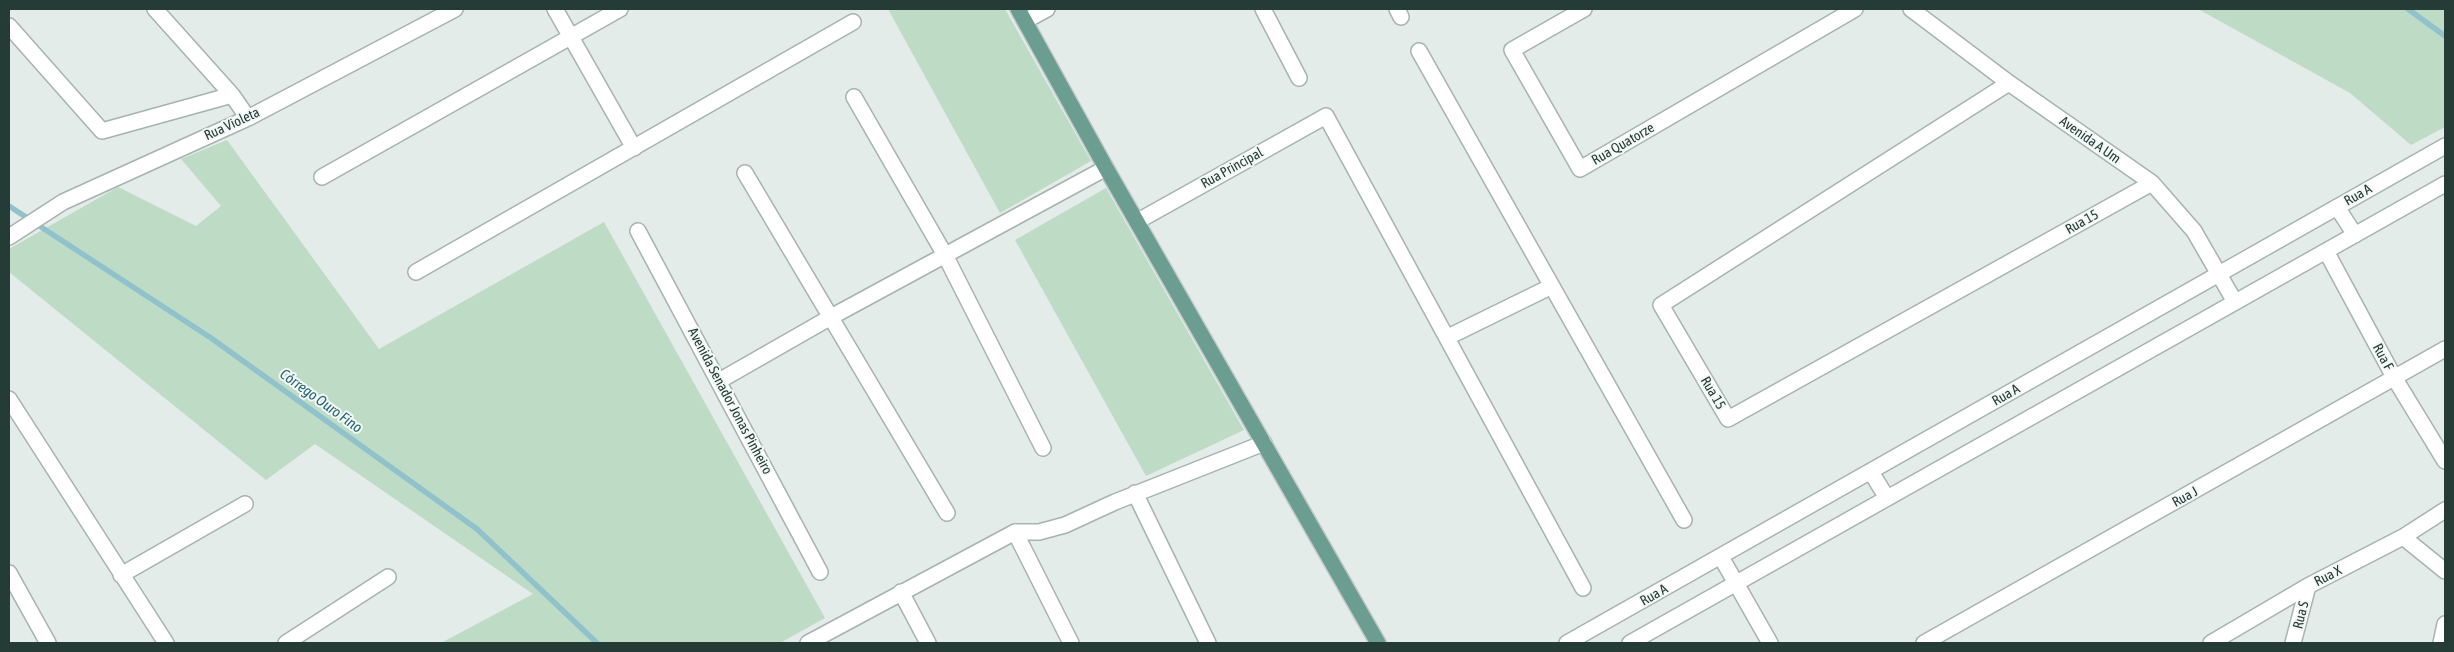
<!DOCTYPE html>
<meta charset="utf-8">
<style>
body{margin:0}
#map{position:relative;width:2454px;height:652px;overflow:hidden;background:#e3ece8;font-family:"Asap Condensed",sans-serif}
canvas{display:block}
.frame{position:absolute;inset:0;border:10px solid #243b36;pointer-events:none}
</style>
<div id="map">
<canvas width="2454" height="652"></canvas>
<div class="frame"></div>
</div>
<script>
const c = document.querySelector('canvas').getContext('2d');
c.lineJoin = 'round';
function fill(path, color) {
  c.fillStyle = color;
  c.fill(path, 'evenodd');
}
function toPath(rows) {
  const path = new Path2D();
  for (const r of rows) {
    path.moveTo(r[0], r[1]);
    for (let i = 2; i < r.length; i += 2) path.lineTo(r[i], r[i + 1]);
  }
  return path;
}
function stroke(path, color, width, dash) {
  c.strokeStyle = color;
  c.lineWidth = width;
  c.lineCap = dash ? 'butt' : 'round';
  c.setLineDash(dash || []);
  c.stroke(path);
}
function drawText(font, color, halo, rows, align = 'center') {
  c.font = font + ' "Asap Condensed",sans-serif';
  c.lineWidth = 4;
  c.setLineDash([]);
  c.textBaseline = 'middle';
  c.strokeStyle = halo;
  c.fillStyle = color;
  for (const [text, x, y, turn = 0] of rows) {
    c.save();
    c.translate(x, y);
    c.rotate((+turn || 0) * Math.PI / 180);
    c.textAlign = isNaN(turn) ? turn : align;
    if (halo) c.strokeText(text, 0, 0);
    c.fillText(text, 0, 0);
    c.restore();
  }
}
const green = toPath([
 [888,9,1005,9,1091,161,1000,213],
 [2198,9,2445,9,2445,127,2411,145,2350,93],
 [227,140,379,349,604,222,825,618,780,643,441,643,533,594,315,444,266,480,9,272,9,249,118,187,196,226,221,206,181,159],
 [1106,188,1244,430,1146,476,1015,240]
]);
const stream = toPath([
 [2408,9,2445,36],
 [9,206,211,338,477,529,597,643]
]);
const minor = toPath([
 [155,9,232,95,248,118],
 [555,9,634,148],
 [1263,9,1299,78],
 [1397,9,1401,17],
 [1584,9,1512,50,1580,169,1855,9],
 [1911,9,2009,83,2152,183,2194,231,2235,302],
 [1025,21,1047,9],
 [9,26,102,131,232,95],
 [1419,51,1684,520],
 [2009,83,1661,305,1728,419,2152,183],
 [854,97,945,255,1043,448],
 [745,173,947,513],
 [322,177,620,9],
 [2337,207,2355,235],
 [1138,221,1326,116,1583,588],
 [638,231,820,572],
 [9,237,63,202,248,118,455,9],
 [2326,251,2395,379,2445,461],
 [416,272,853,22],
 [1448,337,1552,286],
 [719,381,831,317,1106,168],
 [9,399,166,643],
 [1871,472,1887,498],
 [1135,493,1208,643],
 [1015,532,1071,643],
 [2403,537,2445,571],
 [1721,557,1770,643],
 [9,573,48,643],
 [121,575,245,504],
 [901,592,928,643],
 [286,643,388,577],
 [808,643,1015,532,1039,532,1065,525,1115,502,1264,443],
 [1567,643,2445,146],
 [1630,643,2445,184],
 [1924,643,2445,349],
 [2211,643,2308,586,2403,537,2445,510],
 [2293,643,2308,586],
 [2441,643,2445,624]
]);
const major = toPath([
 [1018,9,1106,168,1378,643]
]);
const streetNames = [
 ["Rua Violeta",232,124,-25],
 ["Avenida A Um",2090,140,35],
 ["Rua Quatorze",1623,144,-30],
 ["Rua Principal",1232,168,-29],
 ["Rua A",2358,195,-30],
 ["Rua 15",2082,222,-29],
 ["Rua F",2383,357,62],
 ["Rua 15",1713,393,60],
 ["Rua A",2006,395,-30],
 ["Avenida Senador Jonas Pinheiro",730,401,62],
 ["Rua J",2185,497,-29],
 ["Rua X",2328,576,-27],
 ["Rua A",1654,595,-30],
 ["Rua S",2301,615,-76]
];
const waterNames = [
 ["Córrego Ouro Fino",321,401,36]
];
fill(green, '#bedbc6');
stroke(stream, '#90c2cc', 5.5);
stroke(minor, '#a6b3af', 18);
stroke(major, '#c2c8c7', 18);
stroke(minor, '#fff', 15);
stroke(major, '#6b9d91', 15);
drawText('14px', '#243b36', '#f3f8f6', streetNames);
drawText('italic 15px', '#236472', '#f3f8f6', waterNames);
</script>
